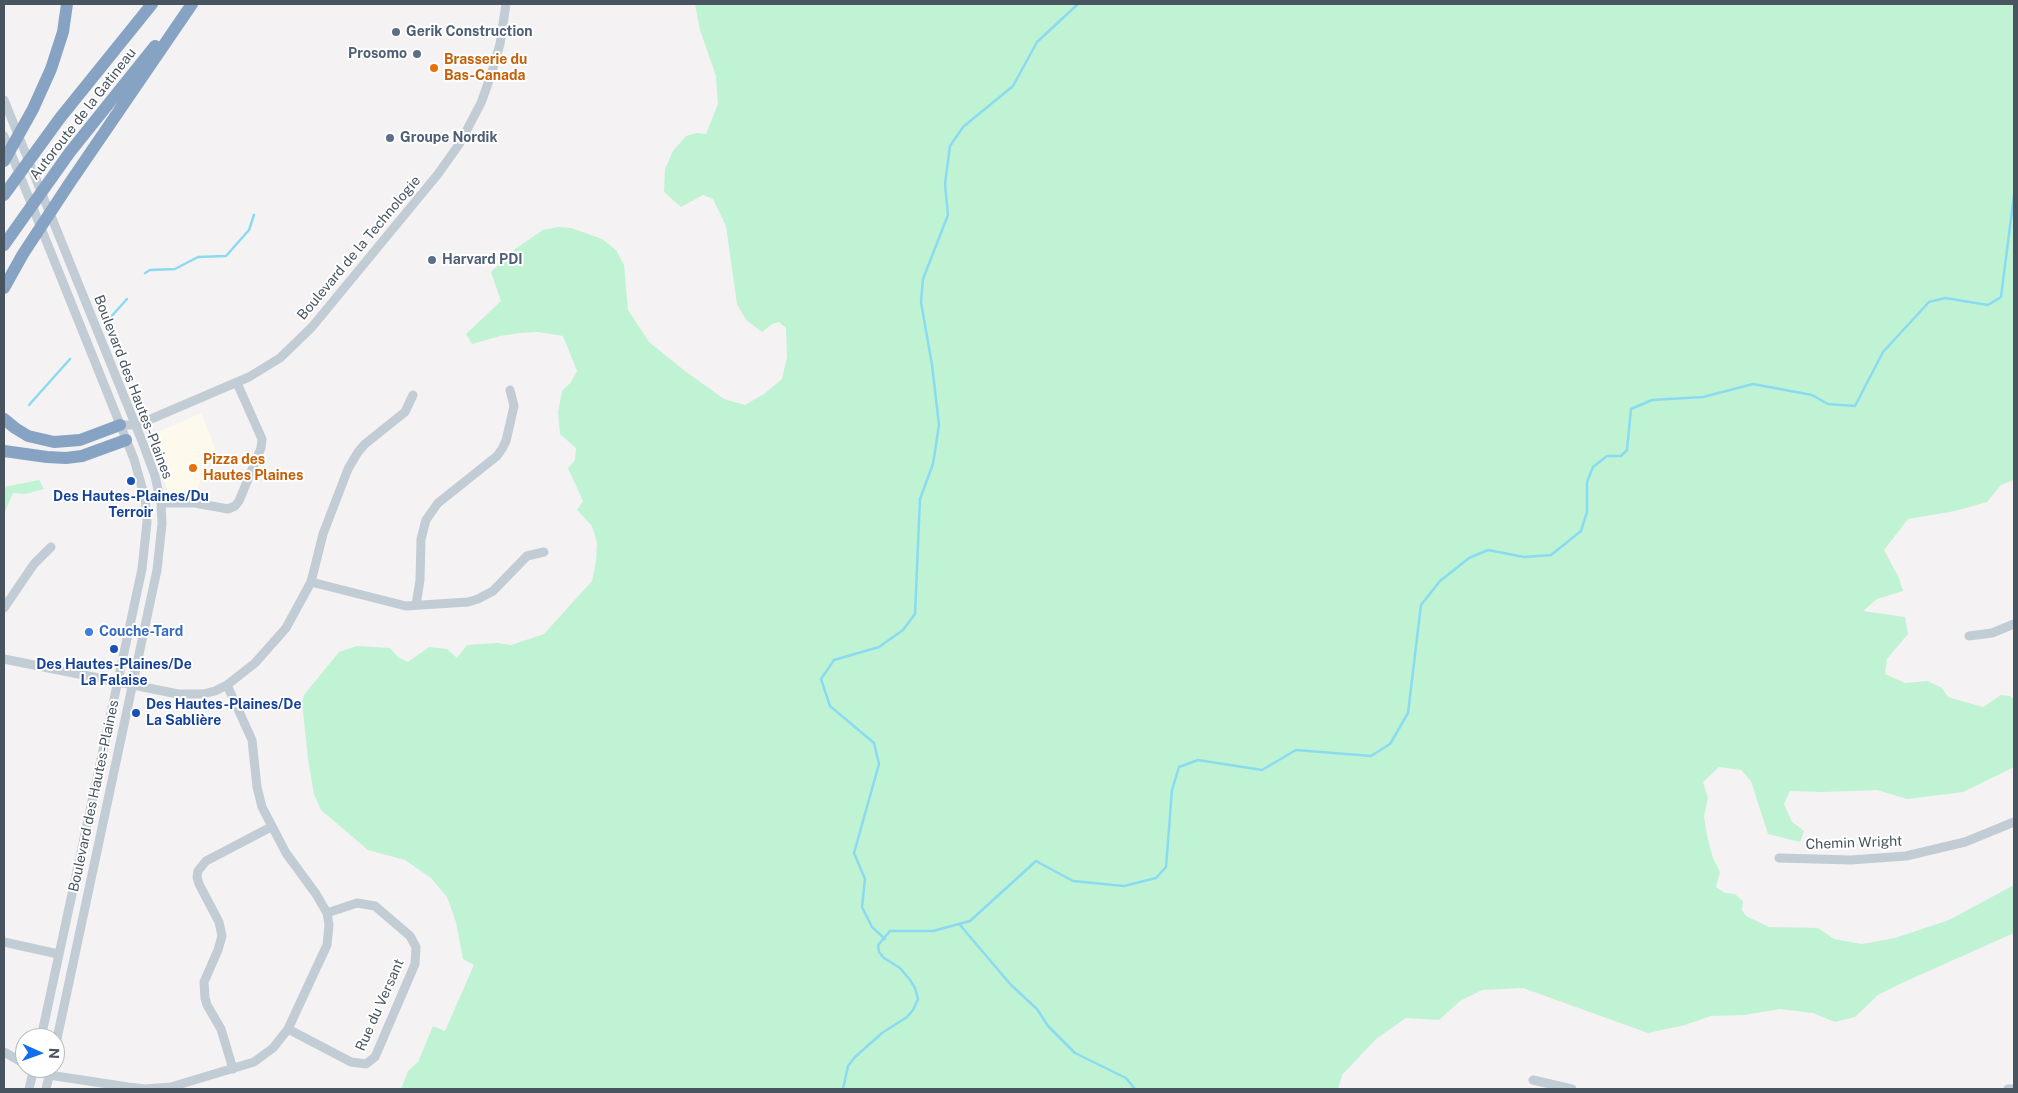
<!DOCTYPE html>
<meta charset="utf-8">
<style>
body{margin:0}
#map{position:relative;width:2018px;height:1093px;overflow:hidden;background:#f4f2f2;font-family:"Public Sans",sans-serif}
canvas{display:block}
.frame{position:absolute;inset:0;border:5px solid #485561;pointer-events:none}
.north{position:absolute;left:15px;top:1028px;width:50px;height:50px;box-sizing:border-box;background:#fff;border:1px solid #b6bbc0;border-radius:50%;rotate:92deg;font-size:14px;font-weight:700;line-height:20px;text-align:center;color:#485561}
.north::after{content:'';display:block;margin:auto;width:18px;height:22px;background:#0e6ef1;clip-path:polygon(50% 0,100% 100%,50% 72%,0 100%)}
</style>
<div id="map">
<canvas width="2018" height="1093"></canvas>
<div class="frame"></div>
<div class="north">N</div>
</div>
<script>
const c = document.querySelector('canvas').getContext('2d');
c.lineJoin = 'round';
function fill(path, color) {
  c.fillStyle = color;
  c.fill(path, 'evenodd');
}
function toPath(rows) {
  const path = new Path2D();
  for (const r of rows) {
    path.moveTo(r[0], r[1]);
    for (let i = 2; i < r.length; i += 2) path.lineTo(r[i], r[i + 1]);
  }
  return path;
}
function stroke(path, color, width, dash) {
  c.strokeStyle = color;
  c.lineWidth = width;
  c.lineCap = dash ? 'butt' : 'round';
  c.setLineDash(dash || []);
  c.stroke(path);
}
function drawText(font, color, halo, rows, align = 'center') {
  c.font = font + ' "Public Sans",sans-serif';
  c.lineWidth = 4;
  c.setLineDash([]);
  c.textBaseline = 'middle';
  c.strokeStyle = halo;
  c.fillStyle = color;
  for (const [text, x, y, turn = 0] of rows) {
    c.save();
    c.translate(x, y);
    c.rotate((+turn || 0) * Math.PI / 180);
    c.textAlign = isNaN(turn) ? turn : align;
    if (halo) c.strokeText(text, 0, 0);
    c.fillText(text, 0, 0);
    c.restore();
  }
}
const commercial = toPath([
 [201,413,216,450,193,497,173,496,168,494,154,445,154,440,158,432]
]);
const green = toPath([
 [695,4,2014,4,2014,480,2001,485,1987,502,1955,511,1908,519,1884,550,1899,578,1903,591,1877,599,1863,611,1905,617,1908,634,1887,659,1885,674,1905,683,1928,681,1942,688,1948,697,1983,707,2001,695,2010,696,2014,699,2014,767,1963,792,1907,799,1877,790,1823,792,1790,791,1784,804,1792,822,1804,831,1800,842,1768,834,1751,781,1741,770,1719,767,1703,782,1708,798,1704,816,1707,836,1713,858,1720,872,1716,887,1725,893,1735,894,1743,901,1742,910,1746,916,1769,927,1818,928,1834,939,1862,944,1895,938,1949,920,2014,885,2014,933,1904,982,1878,995,1855,1017,1835,1022,1813,1013,1780,1009,1744,1015,1711,1016,1685,1025,1648,1033,1523,988,1482,990,1460,1001,1439,1020,1406,1018,1376,1039,1342,1075,1338,1089,401,1089,408,1071,418,1062,433,1026,445,1031,474,965,463,959,456,922,447,897,431,878,405,860,368,850,321,810,314,794,308,759,302,702,304,695,339,652,357,646,390,648,398,657,408,662,429,647,447,649,457,658,467,645,497,643,511,645,544,634,592,581,596,561,597,543,592,526,577,510,583,501,568,468,575,460,576,448,560,434,558,412,562,391,571,382,577,371,563,336,538,332,519,333,500,336,472,344,466,334,501,301,491,272,515,249,543,230,558,227,571,228,602,239,616,250,624,265,628,310,649,342,685,371,724,399,745,405,764,394,782,379,787,357,786,328,779,322,772,324,762,332,746,320,737,304,726,226,713,199,703,195,681,207,664,192,665,169,673,151,686,136,697,133,706,134,718,104,716,76,700,30],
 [39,480,44,489,25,494,13,493,4,514,4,487]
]);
const stream = toPath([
 [145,273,150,270,175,269,198,257,226,256,249,230,254,215],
 [109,319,127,299],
 [29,405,70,359],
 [960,925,1011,985,1037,1009,1048,1026,1075,1053,1126,1078,1135,1089],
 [885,939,872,927,862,907,865,879,854,853,879,764,874,743,830,706,821,679,834,660,879,647,903,630,915,614,920,499,933,464,939,425,932,365,921,302,923,279,948,215,945,184,950,146,963,127,1013,86,1037,42,1078,4],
 [843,1089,848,1066,855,1057,882,1033,907,1017,913,1010,918,999,915,988,910,980,900,968,884,958,879,952,878,945,890,931,933,931,970,921,1036,861,1073,881,1124,886,1156,878,1166,867,1172,790,1179,767,1198,760,1262,770,1296,750,1371,756,1390,744,1408,713,1421,605,1440,581,1469,558,1488,550,1524,557,1551,555,1581,531,1587,512,1587,482,1593,467,1607,456,1621,456,1627,450,1631,409,1652,400,1703,397,1753,384,1812,395,1828,404,1855,406,1883,352,1929,302,1945,298,1988,305,2001,297,2014,195]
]);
const minor = toPath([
 [4,100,142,441,155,476,161,503,162,524,157,570,55,1048],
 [4,136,134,459,145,498,147,522,142,569,41,1038],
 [120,425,137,425,249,377,280,358,312,327,438,174,460,143,481,103,491,75,500,44,506,4],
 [161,503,195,503,228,509,235,506,239,501,261,448,262,439,237,383],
 [311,582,406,606,468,602,478,599,493,591,527,556,544,552],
 [416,605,420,580,421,539,426,520,438,503,497,456,502,449,506,441,514,406,510,390],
 [4,608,34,564,51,547],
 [1969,636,1992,633,2014,624],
 [4,659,178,694,203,694,215,691,227,685,255,663,286,628,311,582,323,534,348,469,358,452,365,444,405,412,413,395],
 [1779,858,1851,860,1906,856,1965,842,2014,822],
 [4,942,58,954],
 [288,1029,351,1062,366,1064,375,1057,415,964,416,947,410,936,375,906,357,903,327,913],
 [4,1052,25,1064],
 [30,1068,34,1071,49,1075,128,1087,145,1089,171,1087,254,1062,273,1048,288,1029,327,945,329,925,327,913,316,894,286,853,262,807,257,787,252,740,227,685],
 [233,1069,221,1029,207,1005,205,998,204,982,218,950,222,936,219,922,199,884,197,877,198,871,206,861,271,827],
 [1533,1080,1572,1089],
 [29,1089,34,1068],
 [46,1089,51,1068],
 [2008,1089,2014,1089]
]);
const highway = toPath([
 [4,161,33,109,51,69,63,32,67,4],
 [4,195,60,118,152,4],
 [4,245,70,152,155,46],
 [4,288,23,254,69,184,192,4],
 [4,419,15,428,28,436,54,442,80,440,120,425],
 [4,451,47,457,66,458,82,456,126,440]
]);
const markers = [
 [396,32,5,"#5c6f8a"],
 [417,54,5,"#5c6f8a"],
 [434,68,5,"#e8710a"],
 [390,138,5,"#5c6f8a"],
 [432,260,5,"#5c6f8a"],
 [193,468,5,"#e8710a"],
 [131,481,5,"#1a4fb4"],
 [89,632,5,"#3f7fe0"],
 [114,649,5,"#1a4fb4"],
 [136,713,5,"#1a4fb4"]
];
const serviceNames = [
 ["Gerik Construction",406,32],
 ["Prosomo",407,54,"right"],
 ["Groupe Nordik",400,138],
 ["Harvard PDI",442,260]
];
const foodNames = [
 ["Brasserie du",444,60],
 ["Bas-Canada",444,76],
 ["Pizza des",203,460],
 ["Hautes Plaines",203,476]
];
const streetNames = [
 ["Autoroute de la Gatineau",83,114,-52],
 ["Boulevard de la Technologie",359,248,-50],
 ["Boulevard des Hautes-Plaines",133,387,69],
 ["Boulevard des Hautes-Plaines",94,796,-78],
 ["Chemin Wright",1854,843,-2],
 ["Rue du Versant",380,1005,-66]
];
const transitNames = [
 ["Des Hautes-Plaines/Du",131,497],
 ["Terroir",131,513],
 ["Des Hautes-Plaines/De",114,665],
 ["La Falaise",114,681],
 ["Des Hautes-Plaines/De",146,705,"left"],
 ["La Sablière",146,721,"left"]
];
const shopNames = [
 ["Couche-Tard",99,632]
];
fill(commercial, '#fdf9ec');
fill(green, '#bff3d4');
stroke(stream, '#8adbf2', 2.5);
stroke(minor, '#c2ccd4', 9);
stroke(highway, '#87a3c3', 12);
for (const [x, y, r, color] of markers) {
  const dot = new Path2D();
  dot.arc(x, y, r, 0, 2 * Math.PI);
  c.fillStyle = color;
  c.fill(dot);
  stroke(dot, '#fff', 2);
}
drawText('bold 14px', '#4e5e75', '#fff', serviceNames, 'left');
drawText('bold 14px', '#c56008', '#fff', foodNames, 'left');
drawText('14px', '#485561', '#fff', streetNames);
drawText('bold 14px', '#164399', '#fff', transitNames);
drawText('bold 14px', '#366cbe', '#fff', shopNames, 'left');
</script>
